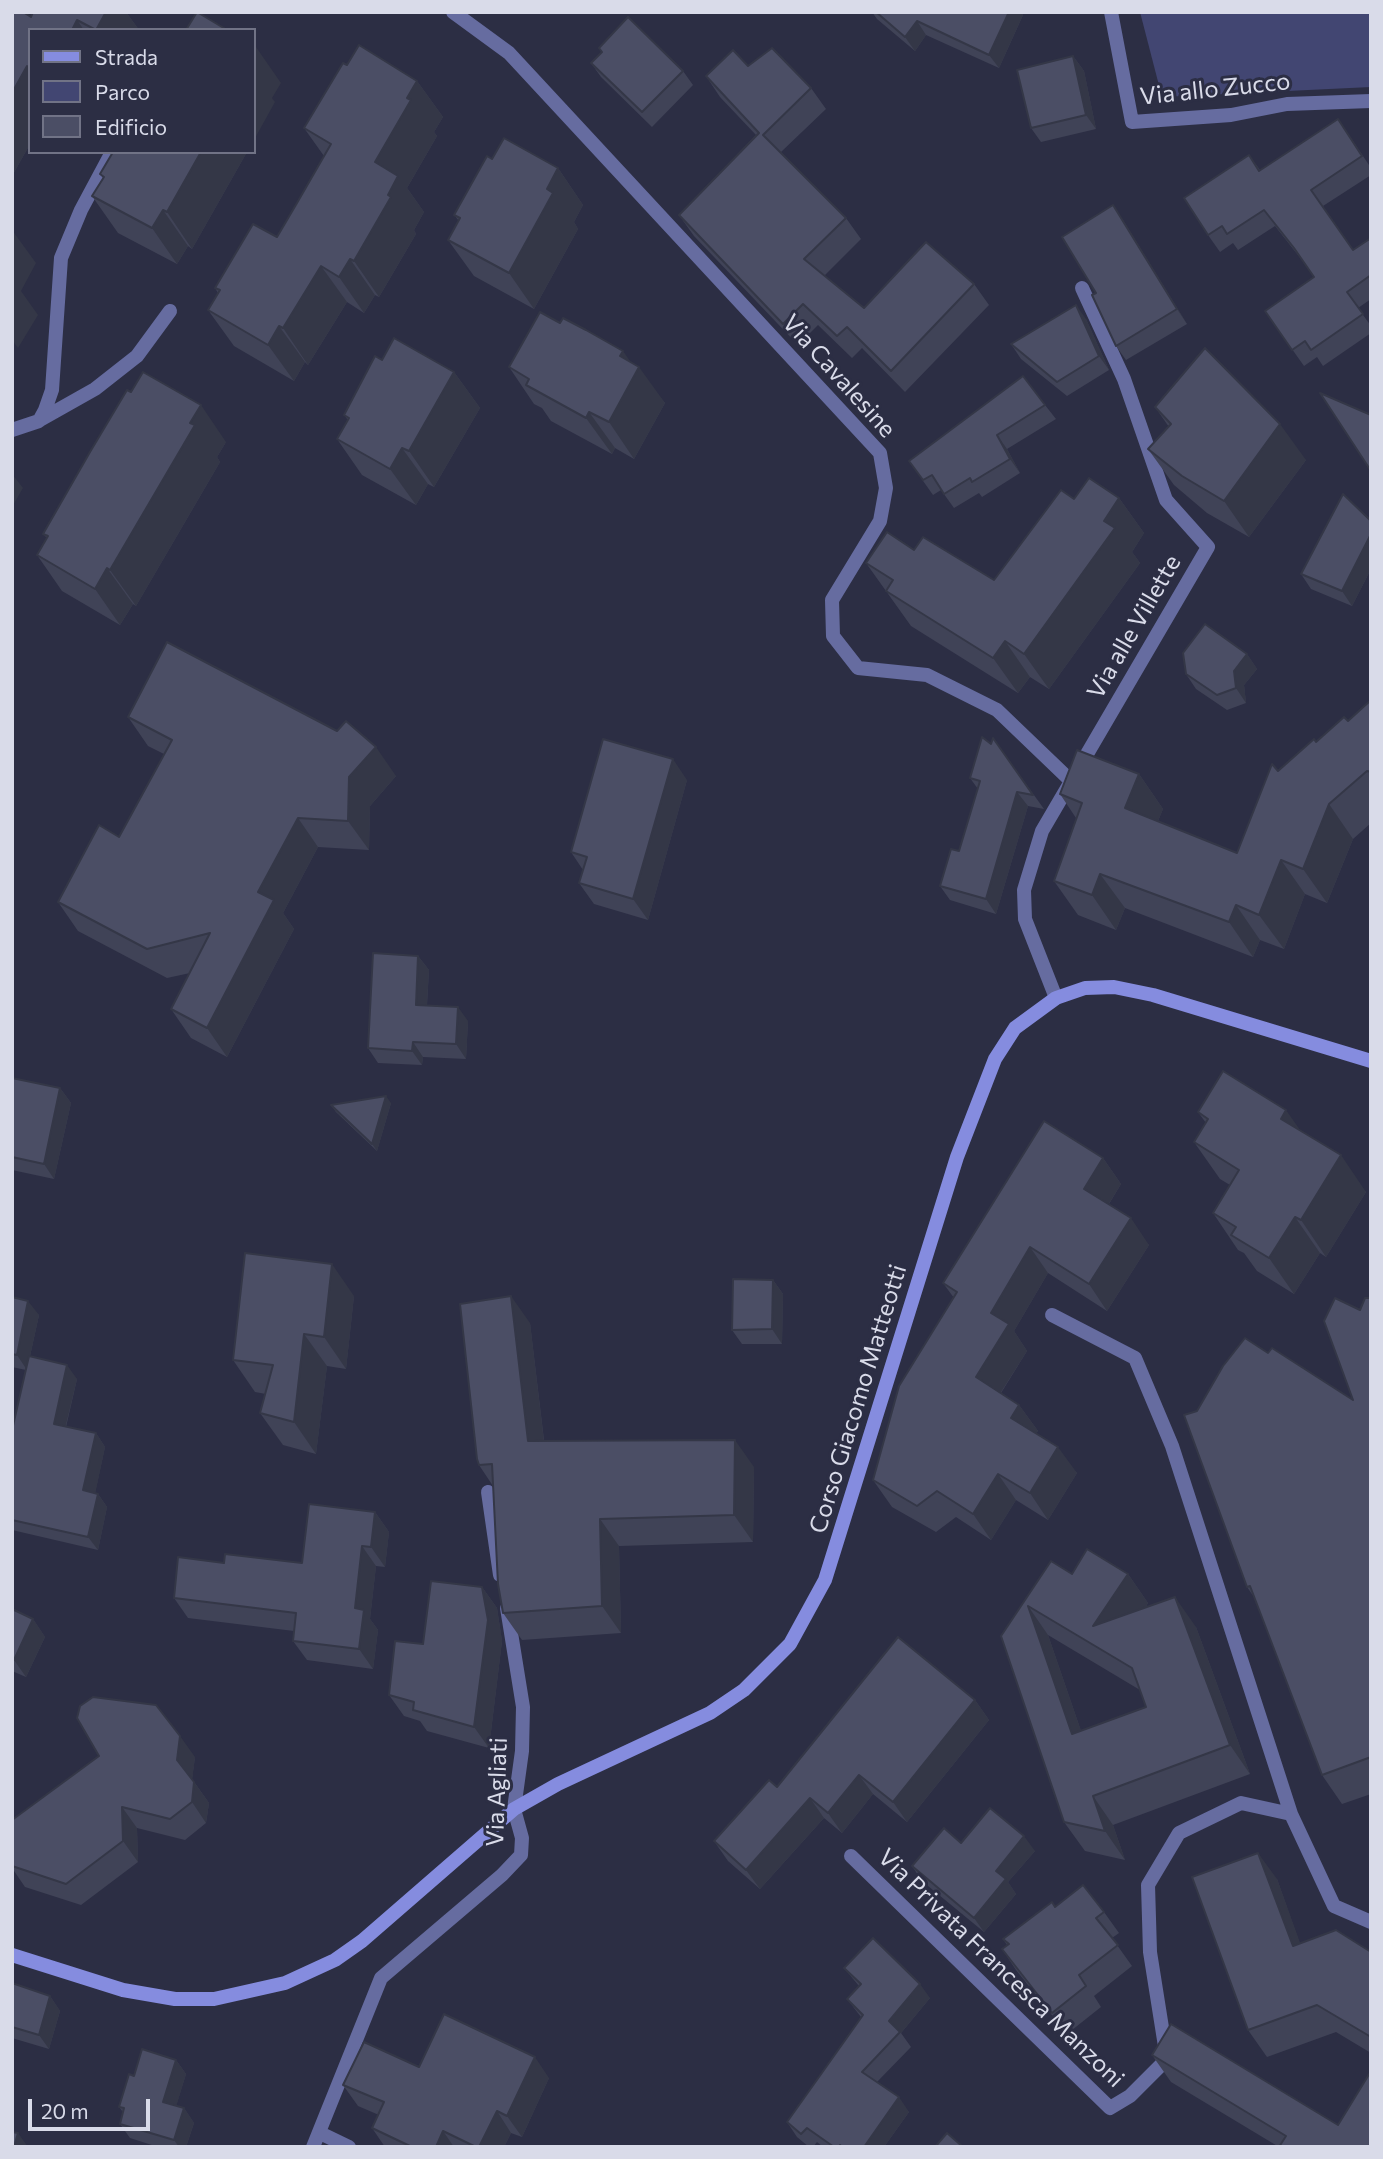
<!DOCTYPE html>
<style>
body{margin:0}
#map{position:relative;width:1383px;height:2159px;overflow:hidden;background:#2c2e44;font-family:Commissioner,sans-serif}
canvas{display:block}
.frame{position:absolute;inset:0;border:14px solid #d9dbe9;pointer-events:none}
.legend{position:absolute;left:28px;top:28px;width:228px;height:126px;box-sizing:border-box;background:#2c2e44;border:2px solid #717386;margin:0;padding:9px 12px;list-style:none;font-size:21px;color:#d9dbe9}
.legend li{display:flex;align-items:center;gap:14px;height:35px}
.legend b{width:35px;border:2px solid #717386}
.scale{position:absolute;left:28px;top:2099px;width:122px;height:32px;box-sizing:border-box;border:4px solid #d9dbe9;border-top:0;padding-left:9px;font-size:21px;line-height:24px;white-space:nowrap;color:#d9dbe9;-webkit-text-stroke:5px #2c2e44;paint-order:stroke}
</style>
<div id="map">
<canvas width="1383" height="2159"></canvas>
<div class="frame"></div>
<ul class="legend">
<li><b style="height:9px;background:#858cdf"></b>Strada</li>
<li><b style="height:19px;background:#424672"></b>Parco</li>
<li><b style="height:19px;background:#4b4e65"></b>Edificio</li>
</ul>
<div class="scale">20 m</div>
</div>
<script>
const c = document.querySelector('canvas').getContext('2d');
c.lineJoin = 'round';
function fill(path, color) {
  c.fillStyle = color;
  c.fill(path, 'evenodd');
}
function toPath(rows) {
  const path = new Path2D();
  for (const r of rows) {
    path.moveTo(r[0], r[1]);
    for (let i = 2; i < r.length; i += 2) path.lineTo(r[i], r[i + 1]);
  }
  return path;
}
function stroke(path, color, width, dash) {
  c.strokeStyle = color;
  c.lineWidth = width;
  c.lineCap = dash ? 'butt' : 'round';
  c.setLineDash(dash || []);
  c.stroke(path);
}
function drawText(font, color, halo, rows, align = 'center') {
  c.font = font + ' Commissioner,sans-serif';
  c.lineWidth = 6;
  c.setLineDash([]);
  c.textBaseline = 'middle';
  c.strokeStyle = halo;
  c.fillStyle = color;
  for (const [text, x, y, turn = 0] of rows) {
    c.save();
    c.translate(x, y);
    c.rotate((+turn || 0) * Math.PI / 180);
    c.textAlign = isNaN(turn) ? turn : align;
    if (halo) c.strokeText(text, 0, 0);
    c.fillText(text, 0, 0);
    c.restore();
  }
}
const green = toPath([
 [1140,12,1371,12,1371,87,1162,97]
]);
const service = toPath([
 [40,420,95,389,137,356,170,311],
 [12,430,39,421,45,410,52,390,61,258,81,210,112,152]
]);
const minor = toPath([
 [453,12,509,53,880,453,886,488,880,521,832,600,833,636,858,668,927,675,997,710,1071,781],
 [1111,12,1132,122,1231,115,1287,104,1371,101],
 [1056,998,1025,919,1024,890,1042,831,1208,547,1166,500,1124,379,1082,288],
 [1052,1315,1135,1358,1172,1446,1291,1814,1334,1906,1371,1922],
 [488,1492,500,1575],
 [851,1856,1110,2108,1130,2096,1167,2059,1150,1952,1148,1885,1179,1833,1241,1803,1291,1814],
 [320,2133,349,2147],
 [313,2147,381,1978,502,1875,521,1855,522,1838,514,1809,522,1751,523,1707,507,1608]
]);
const secondary = toPath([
 [12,1955,123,1990,175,1999,214,1999,285,1983,335,1960,362,1941,514,1809,558,1784,710,1713,744,1690,790,1644,825,1580,957,1157,995,1059,1015,1028,1056,998,1085,988,1114,987,1153,995,1371,1061]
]);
const wall = toPath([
 [12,12,31,17,33,12,126,12,139,30,30,30,30,144,12,176],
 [872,12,1021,12,1023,15,999,68,926,35,915,51,877,19],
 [1073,56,1084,71,1096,129,1041,142,1031,128],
 [591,63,683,71,693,85,652,127,601,77],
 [347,65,417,81,443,117,434,132,437,136,407,188,424,212,414,230,416,234,379,297,375,295,364,313,347,302,308,365,305,362,294,381,234,346,208,310,218,293,215,288,277,237,324,156,304,128],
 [748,66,811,88,826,109,781,152,846,218,861,239,824,276,864,308,974,284,989,305,905,392,862,348,852,358,818,325,798,345,694,236,679,215,756,135,720,97,706,76],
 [1349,135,1371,168,1371,175,1323,206,1353,250,1371,238,1371,299,1358,308,1371,326,1371,333,1323,366,1317,357,1304,366,1265,311,1314,277,1305,264,1275,226,1238,250,1233,243,1220,252,1208,235,1249,155,1260,170],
 [113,152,247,152,192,249,188,246,177,264,118,233,92,196,103,178,100,174],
 [492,159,558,168,583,205,574,222,578,229,534,309,474,276,448,240,459,221,454,215],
 [1123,220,1187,324,1126,360,1116,346,1096,293],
 [1086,319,1109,370,1067,396,1021,359,1011,344],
 [382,360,454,372,480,408,434,487,428,484,416,505,362,475,337,439,348,420,344,415],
 [632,363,665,403,634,459,615,448,612,454,551,421,542,408,534,404,509,367],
 [1045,405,1056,419,1007,449,1020,473,982,497,979,493,954,508,941,490,933,495,909,461],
 [1155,407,1306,460,1249,537,1207,513,1174,485,1148,449,1169,427],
 [226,442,217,457,220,462,136,606,133,604,120,625,62,591,37,555,47,538,43,534],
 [1119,498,1144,533,1132,552,1140,563,1049,689,1030,677,1018,693,911,626,866,563,914,550,994,580,1074,499],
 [1371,521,1371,569,1352,606,1311,589,1301,574],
 [1247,654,1257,669,1244,685,1246,703,1227,710,1196,689,1186,674],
 [1371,700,1371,823,1353,839,1327,903,1305,894,1284,949,1260,940,1253,957,1125,908,1116,930,1078,915,1054,881,1076,818,1060,794,1139,774,1163,809,1158,821,1237,853,1278,771,1316,742,1348,721],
 [128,717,396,776,370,806,369,850,318,847,283,913,294,929,227,1057,191,1038,171,1009,190,973,167,978,78,931,58,902,119,837,164,754,148,746],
 [993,738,1044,809,1028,806,996,914,950,900,940,886,959,851,978,789,970,778,991,744],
 [687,780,648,920,594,904,579,883,583,870,571,852],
 [418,956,429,970,427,1005,468,1021,466,1059,423,1057,422,1065,378,1063,368,1048],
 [12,1078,60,1088,71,1103,54,1179,12,1170],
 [391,1103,377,1151,336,1112,331,1105],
 [1198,1112,1300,1130,1366,1192,1326,1257,1320,1253,1294,1294,1257,1271,1244,1253,1238,1250,1213,1213,1230,1185,1220,1179,1194,1142,1206,1123],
 [1103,1158,1121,1184,1109,1204,1149,1245,1107,1311,1048,1273,1014,1331,1027,1351,1001,1393,1019,1405,1038,1431,1036,1433,1077,1473,1048,1520,1016,1500,991,1540,956,1517,936,1532,892,1507,873,1480,954,1298,943,1283],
 [773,1280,783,1294,782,1344,742,1344,732,1330],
 [354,1296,346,1369,327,1366,316,1454,283,1445,260,1413,266,1394,255,1392,233,1360],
 [12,1297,39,1315,30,1356,77,1379,66,1427,96,1433,105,1447,95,1493,98,1494,107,1507,98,1550,12,1530,12,1430,26,1370,12,1367],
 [1371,1298,1371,1794,1342,1804,1322,1775,1254,1597,1247,1587,1197,1411,1268,1353,1353,1400,1360,1310],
 [530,1323,544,1440,754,1467,753,1542,619,1546,621,1633,522,1640,503,1613,493,1486,479,1465],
 [375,1512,389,1532,385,1567,376,1566,370,1619,378,1630,373,1669,307,1660,293,1641,294,1631,188,1618,174,1598,224,1563,302,1563],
 [1051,1561,1072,1574,1128,1574,1148,1603,1145,1608,1196,1627,1250,1774,1113,1825,1125,1860,1085,1851,1064,1822,1001,1636],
 [1048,1635,1140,1690,1146,1707,1081,1731],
 [482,1587,497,1608,502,1641,489,1748,427,1731,420,1721,404,1716,389,1695,423,1644],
 [12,1609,33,1619,45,1637,26,1677,12,1671],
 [975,1700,989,1720,907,1822,873,1794,842,1833,824,1818,760,1889,728,1861,714,1841,777,1787],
 [195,1757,192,1779,209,1803,206,1823,185,1840,137,1828,138,1862,81,1905,25,1887,12,1868,12,1820],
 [961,1843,1035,1851,1008,1882,1016,1894,984,1932,922,1881,912,1866],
 [1277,1879,1300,1944,1371,1952,1371,2053,1336,2032,1267,2057,1248,2030],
 [1055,1907,1104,1912,1119,1933,1112,1938,1132,1966,1094,1996,1101,2007,1067,2034,1016,1970,1002,1949,1007,1945,1003,1939],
 [844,1968,930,1998,901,2033,911,2047,877,2082,909,2112,884,2147,823,2147,817,2142,813,2147,809,2147,797,2137,787,2122,861,2017,847,1999,859,1986],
 [12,1983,50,1996,60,2011,49,2049,12,2038],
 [1152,2055,1338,2125,1371,2147,1279,2147,1171,2082],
 [176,2060,186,2074,176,2106,184,2108,194,2123,186,2147,158,2147,130,2138,120,2124,123,2112,119,2107,134,2076],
 [419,2067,549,2078,522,2137,511,2133,504,2147,385,2147,372,2128,379,2115,358,2106,343,2085]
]);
const shadedWall = toPath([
 [106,12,126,12,139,30,96,30],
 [1009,12,1021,12,1023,15,999,68,989,55],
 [77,20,84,30,72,30],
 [917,21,926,35,915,51,905,37],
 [256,47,281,83,272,98,275,102,254,140,254,51],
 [1073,56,1084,71,1096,129,1086,115],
 [27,66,30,71,30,144,12,176,12,93],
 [417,81,443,117,434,132,437,136,407,188,424,212,414,230,416,234,379,297,354,261,388,195,375,162,407,98],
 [201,152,247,152,192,249,167,212],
 [558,168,583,205,574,222,578,229,534,309,509,273,547,189],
 [1113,205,1123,220,1187,324,1177,309],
 [163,210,188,246,177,264,152,228],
 [12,230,36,263,21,291,38,315,18,348,12,340],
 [350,259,375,295,364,313,339,277],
 [321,266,347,302,308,365,283,328],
 [1076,305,1086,319,1109,370,1099,356],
 [279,326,305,362,294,381,268,345],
 [623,351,637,371,639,367,665,403,634,459,609,422,620,356],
 [454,372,480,408,434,487,409,451],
 [201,405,226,442,217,457,220,462,136,606,110,570],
 [589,412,615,448,612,454,586,418],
 [1280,424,1306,460,1249,537,1224,501],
 [997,435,1007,449,1020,473,1010,459],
 [402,448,428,484,416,505,390,469],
 [12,474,23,488,12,507],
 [1119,498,1144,533,1132,552,1140,563,1049,689,1024,654],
 [1371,534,1371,569,1352,606,1342,591],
 [107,568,133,604,120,625,95,589],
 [1005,641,1030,677,1018,693,993,658],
 [1247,654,1257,669,1244,685,1246,703,1236,688,1234,671],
 [376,747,396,776,370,806,369,850,348,821,349,777],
 [673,759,687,780,648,920,633,899],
 [1139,774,1163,809,1149,843,1125,808],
 [1017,792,1028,806,996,914,986,899],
 [1329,804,1353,839,1327,903,1303,869],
 [298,818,318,847,283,913,294,929,227,1057,207,1028,258,892],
 [1281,860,1305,894,1284,949,1259,915],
 [1100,874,1125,908,1116,930,1092,895],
 [1236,905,1260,940,1253,957,1229,922],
 [418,956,429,970,426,1019,416,1005],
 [458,1007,468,1021,466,1059,456,1044],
 [413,1042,423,1057,422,1065,412,1051],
 [60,1088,71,1103,54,1179,44,1164],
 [386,1096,391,1103,377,1151,372,1144],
 [1286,1110,1312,1147,1281,1119],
 [1341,1155,1366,1192,1326,1257,1301,1220],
 [1103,1158,1121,1184,1102,1215,1084,1189],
 [1295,1217,1320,1253,1294,1294,1269,1258],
 [1131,1218,1149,1245,1107,1311,1089,1284],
 [1030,1247,1048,1273,1014,1331,1027,1351,994,1403,976,1377,991,1313],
 [332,1264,354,1296,346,1369,324,1337],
 [773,1280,783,1294,782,1344,772,1329],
 [511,1296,530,1323,547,1467,528,1441],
 [28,1301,39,1315,27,1370,17,1355],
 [304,1334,327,1366,316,1454,294,1422],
 [67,1365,77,1379,63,1437,54,1424],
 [1019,1405,1038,1431,1030,1444,1011,1418],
 [96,1433,105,1447,93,1504,83,1490],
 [735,1440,754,1467,753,1542,734,1515],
 [1058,1447,1077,1473,1048,1520,1030,1493],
 [998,1474,1016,1500,991,1540,973,1514],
 [98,1494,107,1507,98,1550,88,1537],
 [375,1512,389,1532,385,1567,371,1547],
 [600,1519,619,1546,621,1633,602,1606],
 [362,1546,376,1566,370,1619,378,1630,373,1669,359,1649,355,1608],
 [1128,1574,1148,1603,1114,1655,1093,1626],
 [482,1587,497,1608,502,1641,489,1748,474,1727],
 [1175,1597,1196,1627,1250,1774,1230,1745],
 [1028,1606,1048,1635,1092,1763,1072,1734],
 [33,1619,45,1637,26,1677,14,1660],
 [975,1700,989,1720,907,1822,893,1802],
 [180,1736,195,1757,192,1781,177,1760],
 [859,1775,873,1794,842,1833,828,1813],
 [194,1782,209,1803,206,1823,192,1802],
 [1093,1796,1113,1825,1125,1860,1105,1831],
 [810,1798,824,1818,760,1889,746,1870],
 [122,1807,137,1828,138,1862,123,1841],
 [1024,1836,1035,1851,1008,1882,1016,1894,984,1932,974,1918,996,1871],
 [1258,1853,1277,1879,1311,1973,1293,1946],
 [920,1984,930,1998,901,2033,889,2021],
 [50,1996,60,2011,49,2049,39,2035],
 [535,2057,549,2078,522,2137,507,2116],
 [176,2060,186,2074,173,2117,163,2102],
 [899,2097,909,2112,884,2147,864,2147],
 [184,2108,194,2123,186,2147,179,2147,174,2140],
 [497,2111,511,2133,504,2147,479,2147],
 [443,2131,454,2147,436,2147],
 [18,2133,28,2147,14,2147]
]);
const building = toPath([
 [12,12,23,12,31,17,33,12,106,12,96,30,77,20,72,30,30,30,30,68,27,66,12,93,12,12],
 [197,12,227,30,186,30,197,12],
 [876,12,1009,12,989,55,917,21,905,37,876,12],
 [628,17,683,71,642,112,591,63,602,52,599,48,628,17],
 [359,45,417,81,407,98,411,100,375,162,398,176,388,195,391,197,354,261,350,259,339,277,321,266,283,328,279,326,268,345,208,310,220,290,215,288,253,224,277,237,297,203,331,144,304,128,343,63,347,65,359,45],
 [772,48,811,88,763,135,846,218,804,259,864,308,926,242,974,284,891,371,847,327,837,336,803,304,783,324,679,215,759,133,706,76,733,50,748,66,772,48],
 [1073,56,1086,115,1031,128,1017,70,1073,56],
 [1338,119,1362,156,1311,190,1353,250,1371,238,1371,275,1347,292,1363,314,1311,350,1305,341,1292,350,1265,311,1314,277,1294,248,1264,210,1227,234,1222,226,1208,235,1184,198,1249,155,1259,171,1338,119],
 [504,138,558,168,547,189,553,193,509,273,448,240,460,218,454,215,487,156,492,159,504,138],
 [113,152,201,152,167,212,163,210,152,228,92,196,104,177,100,174,113,152],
 [1113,205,1177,309,1116,346,1092,295,1096,293,1062,237,1113,205],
 [1076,305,1099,356,1057,382,1011,344,1076,305],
 [540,312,560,323,563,318,586,330,623,351,620,356,639,367,609,422,589,412,586,418,526,385,529,379,509,367,540,312],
 [394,338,454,372,409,451,402,448,390,469,337,439,349,418,344,415,375,356,382,360,394,338],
 [1205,348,1280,424,1224,501,1182,476,1148,449,1171,424,1155,407,1205,348],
 [143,372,201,405,190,423,195,425,110,570,107,568,95,589,37,555,48,536,43,534,90,452,127,390,131,392,143,372],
 [1023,376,1045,405,997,435,1010,459,972,482,970,478,944,494,932,475,923,480,909,461,1023,376],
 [1320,393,1371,415,1371,471,1320,393],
 [1089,478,1119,498,1104,521,1115,528,1024,654,1005,641,993,658,886,591,893,580,866,563,887,532,914,550,923,537,994,580,1061,490,1074,499,1089,478],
 [1343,494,1371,521,1371,534,1342,591,1301,574,1343,494],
 [1205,624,1247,654,1234,671,1236,688,1217,695,1186,674,1183,653,1205,624],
 [167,642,337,731,346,721,376,747,349,777,348,821,298,818,258,892,274,900,207,1028,171,1009,210,933,147,949,58,902,99,825,119,837,172,740,128,717,167,642],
 [1371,700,1371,772,1367,771,1329,804,1303,869,1281,860,1259,915,1236,905,1229,922,1100,874,1092,895,1054,881,1082,803,1060,794,1077,750,1139,774,1125,808,1237,853,1272,764,1278,771,1314,739,1316,742,1344,717,1348,721,1371,700],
 [982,737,991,744,993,738,1033,795,1017,792,986,899,940,886,951,849,959,851,980,781,970,778,982,737],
 [603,739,673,759,633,899,579,883,587,857,571,852,603,739],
 [373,953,418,956,416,1005,458,1007,456,1044,413,1042,412,1051,368,1048,373,953],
 [1223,1071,1286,1110,1281,1119,1341,1155,1301,1220,1295,1217,1269,1258,1231,1235,1236,1227,1213,1213,1239,1170,1194,1142,1208,1119,1198,1112,1223,1071],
 [12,1078,60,1088,44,1164,12,1157,12,1078],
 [386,1096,372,1144,331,1105,386,1096],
 [1044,1121,1103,1158,1084,1189,1131,1218,1089,1284,1030,1247,991,1313,1009,1324,976,1377,1019,1405,1011,1418,1058,1447,1030,1493,998,1474,973,1514,937,1491,917,1506,873,1480,899,1386,957,1292,943,1283,1044,1121],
 [245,1253,332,1264,324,1337,304,1334,294,1422,260,1413,273,1365,233,1360,245,1253],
 [733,1279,773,1280,772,1329,732,1330,733,1279],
 [511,1296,528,1441,735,1440,734,1515,600,1519,602,1606,503,1613,498,1584,492,1464,479,1465,477,1459,460,1304,511,1296],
 [12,1297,28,1301,17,1355,12,1354,12,1297],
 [1335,1298,1360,1310,1365,1298,1371,1298,1371,1757,1322,1775,1250,1586,1247,1587,1184,1415,1197,1411,1223,1366,1245,1338,1268,1353,1272,1348,1353,1400,1324,1321,1335,1298],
 [29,1356,67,1365,54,1424,96,1433,83,1490,98,1494,88,1537,12,1520,12,1430,29,1356],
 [309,1504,375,1512,371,1547,362,1546,355,1608,364,1610,359,1649,293,1641,296,1613,174,1598,178,1557,224,1563,225,1554,302,1563,309,1504],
 [1087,1549,1128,1574,1093,1626,1175,1597,1230,1745,1093,1796,1105,1831,1064,1822,1001,1636,1051,1561,1072,1574,1087,1549],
 [1028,1606,1132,1668,1146,1707,1072,1734,1028,1606],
 [431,1581,482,1587,488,1620,474,1727,413,1710,414,1702,389,1695,395,1641,423,1644,431,1581],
 [12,1609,33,1619,14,1660,12,1659,12,1609],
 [898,1637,975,1700,893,1802,859,1775,828,1813,810,1798,746,1870,714,1841,769,1780,777,1787,898,1637],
 [93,1697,156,1705,180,1736,177,1760,194,1782,192,1802,170,1819,122,1807,123,1841,66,1884,12,1866,12,1820,99,1756,77,1718,80,1706,93,1697],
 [990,1808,1024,1836,996,1871,1006,1879,974,1918,912,1866,944,1828,961,1843,990,1808],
 [1258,1853,1293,1946,1336,1930,1371,1952,1371,2037,1317,2005,1248,2030,1192,1877,1258,1853],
 [1083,1885,1104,1912,1096,1918,1118,1945,1079,1975,1086,1986,1052,2013,1002,1949,1009,1944,1003,1939,1052,1902,1055,1907,1083,1885],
 [873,1938,920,1984,889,2021,900,2032,862,2072,899,2097,864,2147,842,2147,840,2145,839,2147,834,2147,807,2128,801,2134,787,2122,863,2015,847,1999,861,1984,844,1968,873,1938],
 [12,1983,50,1996,39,2035,12,2027,12,1983],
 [444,2014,535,2057,507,2116,497,2111,479,2147,476,2147,443,2131,436,2147,412,2147,372,2128,384,2102,343,2085,364,2042,419,2067,444,2014],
 [1171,2024,1338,2125,1371,2071,1371,2147,1279,2147,1286,2136,1152,2055,1171,2024],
 [142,2049,176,2060,163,2102,184,2108,174,2140,120,2124,124,2108,119,2107,129,2074,134,2076,142,2049],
 [12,2132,18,2133,14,2147,12,2147,12,2132],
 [947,2133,963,2147,935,2147,947,2133]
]);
const streetNames = [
 ["Via allo Zucco",1215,89,-6],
 ["Via Cavalesine",839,376,48],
 ["Via alle Villette",1134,627,-60],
 ["Corso Giacomo Matteotti",858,1399,-73],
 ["Via Agliati",497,1792,-88],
 ["Via Privata Francesca Manzoni",1001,1968,44]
];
fill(green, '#424672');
stroke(service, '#666ca0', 14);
stroke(minor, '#666ca0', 14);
stroke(secondary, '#858cdf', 14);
fill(wall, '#404357');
fill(shadedWall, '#343747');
fill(building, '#4b4e65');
stroke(building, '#343747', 2);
drawText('24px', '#d9dbe9', '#2c2e44', streetNames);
</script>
